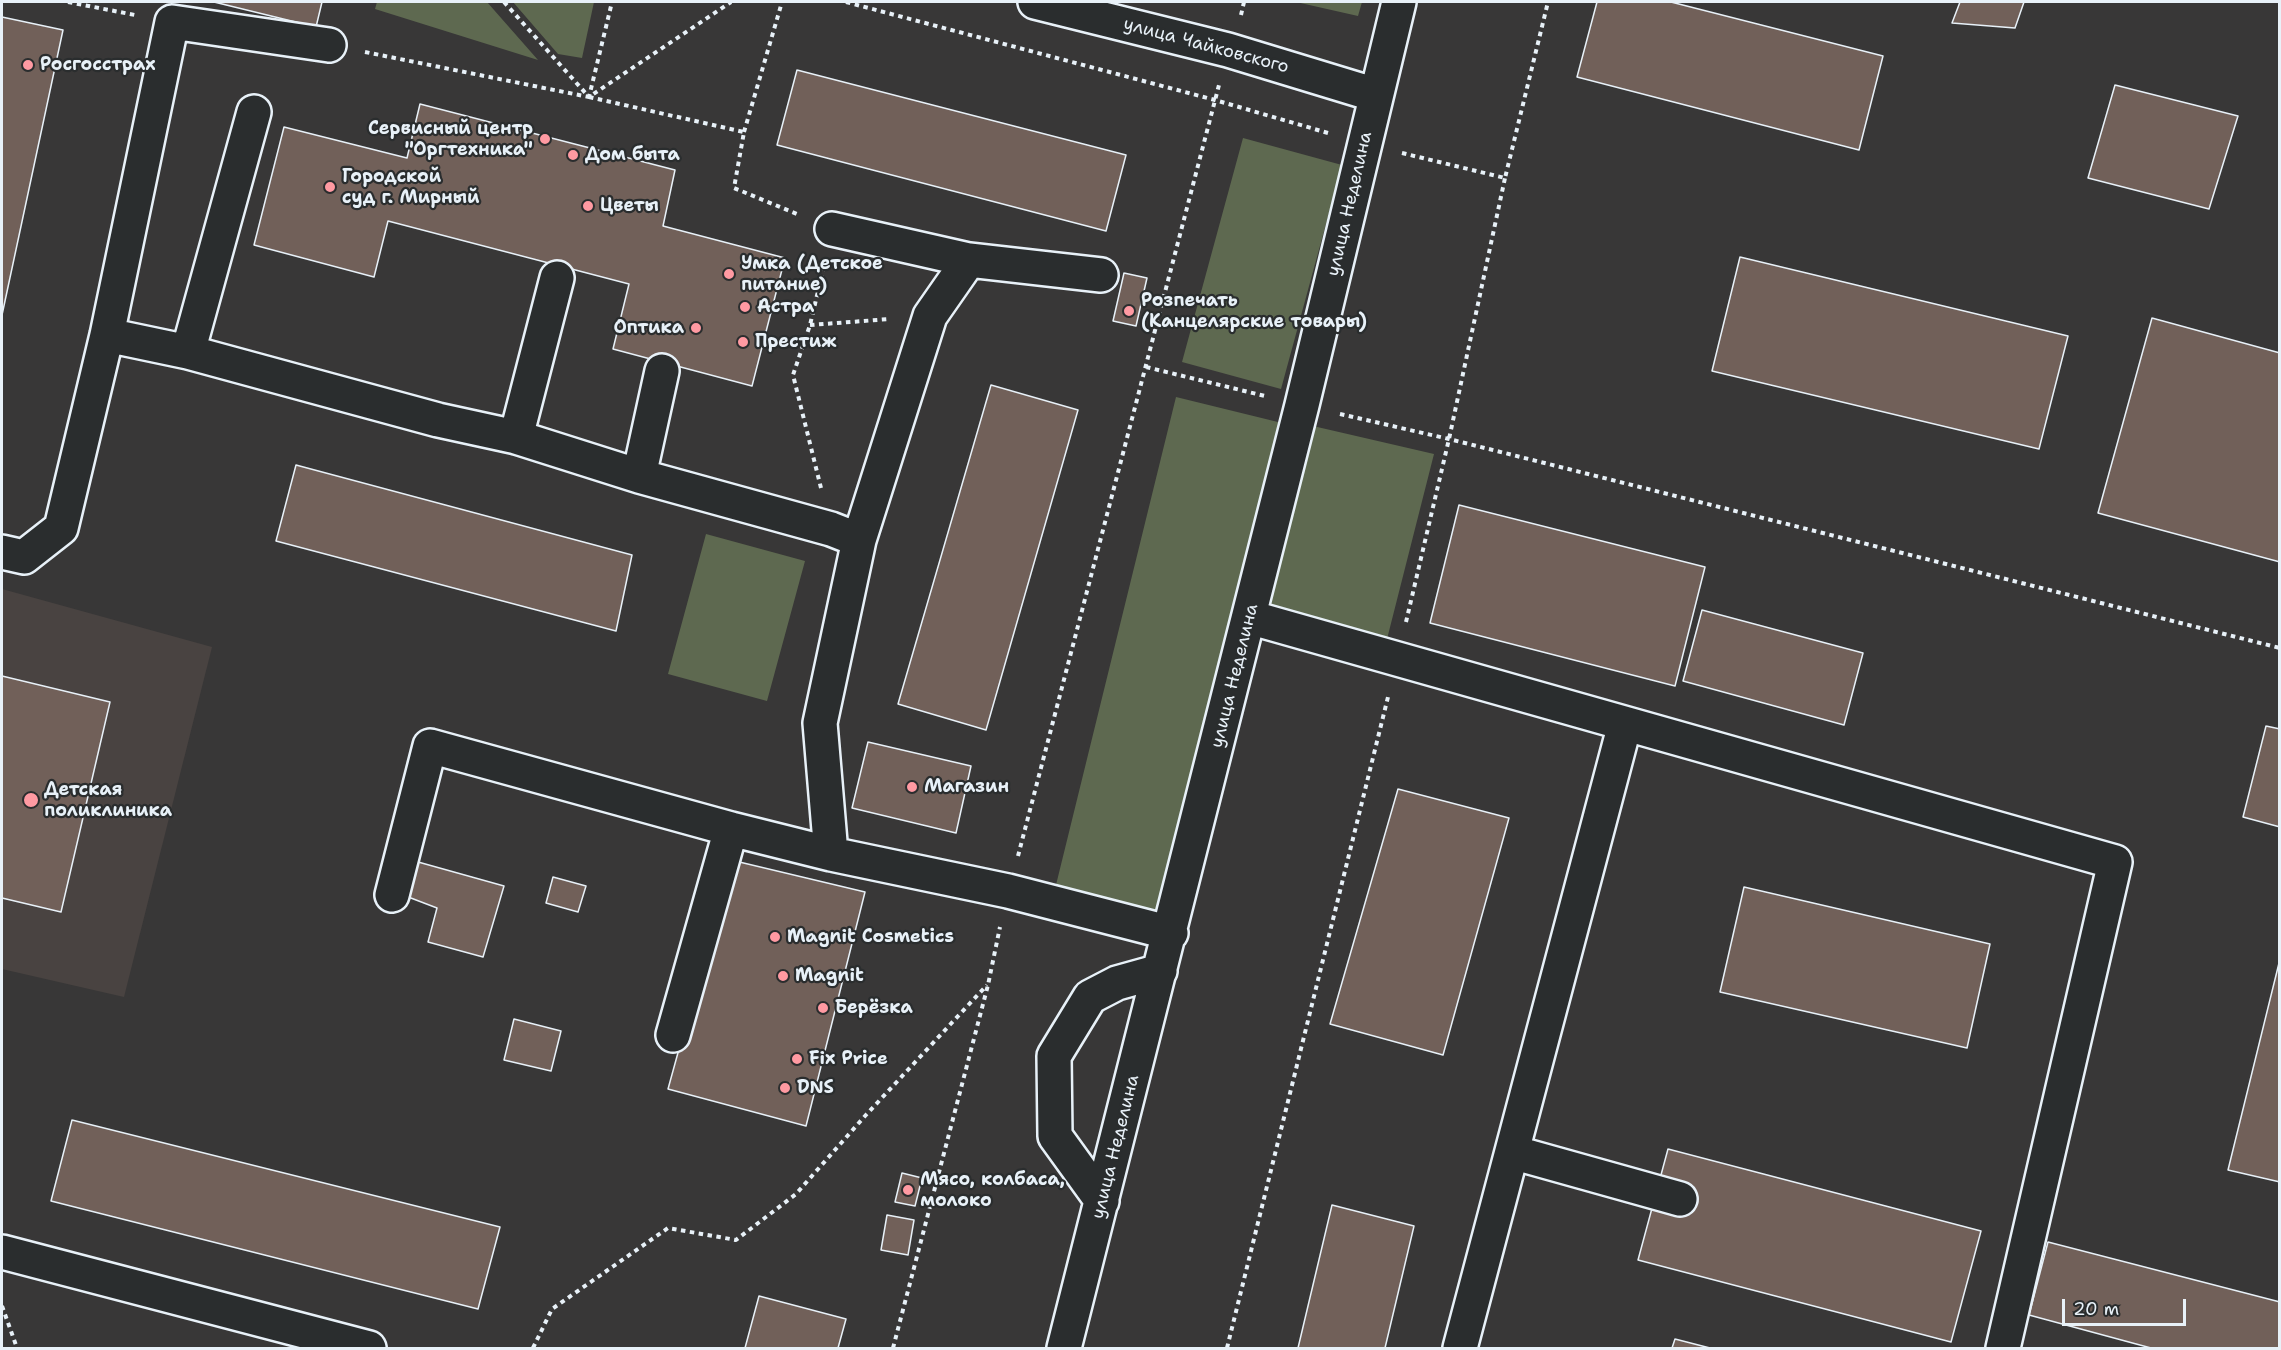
<!DOCTYPE html>
<meta charset="utf-8">
<style>
body{margin:0}
#map{position:relative;width:2281px;height:1350px;overflow:hidden;background:#383737;font-family:"Shantell Sans",sans-serif}
canvas{display:block}
.frame{position:absolute;inset:0;border:3px solid #e8f1f8;pointer-events:none}
.scale{position:absolute;left:2062px;top:1299px;width:124px;height:27px;box-sizing:border-box;border:3px solid #e8f1f8;border-top:0;padding-left:8px;font-size:18px;line-height:21px;white-space:nowrap;color:#e8f1f8;-webkit-text-stroke:4px #2a2d2e;paint-order:stroke}
</style>
<div id="map">
<canvas width="2281" height="1350"></canvas>
<div class="frame"></div>
<div class="scale">20 m</div>
</div>
<script>
const c = document.querySelector('canvas').getContext('2d');
c.lineJoin = 'round';
function fill(path, color) {
  c.fillStyle = color;
  c.fill(path, 'evenodd');
}
function toPath(rows) {
  const path = new Path2D();
  for (const r of rows) {
    path.moveTo(r[0], r[1]);
    for (let i = 2; i < r.length; i += 2) path.lineTo(r[i], r[i + 1]);
  }
  return path;
}
function stroke(path, color, width, dash) {
  c.strokeStyle = color;
  c.lineWidth = width;
  c.lineCap = dash ? 'butt' : 'round';
  c.setLineDash(dash || []);
  c.stroke(path);
}
function drawText(font, color, halo, rows, align = 'center') {
  c.font = font + ' "Shantell Sans",sans-serif';
  c.lineWidth = 4.5;
  c.setLineDash([]);
  c.textBaseline = 'middle';
  c.strokeStyle = halo;
  c.fillStyle = color;
  for (const [text, x, y, turn = 0] of rows) {
    c.save();
    c.translate(x, y);
    c.rotate((+turn || 0) * Math.PI / 180);
    c.textAlign = isNaN(turn) ? turn : align;
    if (halo) c.strokeText(text, 0, 0);
    c.fillText(text, 0, 0);
    c.restore();
  }
}
const built = toPath([
 [2,589,212,647,124,997,2,969]
]);
const green = toPath([
 [377,2,487,2,538,60,375,9],
 [513,2,594,2,582,58,558,54],
 [1296,2,1362,2,1358,16],
 [1243,138,1342,165,1281,389,1182,362],
 [1176,397,1282,423,1160,915,1055,889],
 [1313,426,1434,454,1386,643,1269,608],
 [706,534,805,561,767,701,668,674]
]);
const building = toPath([
 [214,2,322,2,316,27,214,2],
 [1597,2,1671,2,1883,56,1859,150,1577,77,1597,2],
 [1960,2,2024,2,2015,28,1952,23,1960,2],
 [2,17,63,30,2,315,2,17],
 [797,70,1126,155,1106,231,777,145,797,70],
 [2115,85,2238,116,2209,209,2088,178,2115,85],
 [420,104,675,170,663,226,785,258,752,386,613,349,629,284,388,221,374,277,254,245,284,127,407,158,420,104],
 [1740,257,2068,336,2039,449,1712,371,1740,257],
 [1124,273,1147,278,1136,326,1113,321,1124,273],
 [2152,318,2280,353,2280,562,2098,513,2152,318],
 [991,385,1078,410,986,730,898,704,991,385],
 [296,465,632,555,616,631,276,541,296,465],
 [1459,505,1705,567,1675,686,1430,623,1459,505],
 [1702,610,1863,653,1844,725,1683,681,1702,610],
 [2,676,110,702,61,912,2,898,2,676],
 [2266,726,2280,729,2280,827,2243,817,2266,726],
 [868,742,971,766,956,833,852,808,868,742],
 [1398,789,1509,818,1443,1055,1330,1024,1398,789],
 [411,860,504,886,483,957,428,942,437,908,403,895,411,860],
 [731,860,865,892,806,1126,668,1089,731,860],
 [553,877,586,886,578,912,546,903,553,877],
 [1744,887,1990,944,1967,1048,1720,992,1744,887],
 [2280,959,2280,1182,2228,1170,2280,959],
 [514,1019,561,1031,551,1071,504,1060,514,1019],
 [72,1120,500,1227,478,1309,51,1201,72,1120],
 [1668,1149,1981,1231,1951,1342,1638,1260,1668,1149],
 [902,1173,922,1178,915,1206,895,1202,902,1173],
 [1332,1205,1414,1226,1385,1348,1298,1348,1332,1205],
 [887,1215,914,1220,908,1255,881,1250,887,1215],
 [2048,1242,2280,1302,2280,1348,2151,1348,2029,1315,2048,1242],
 [759,1296,846,1319,838,1348,745,1348,759,1296],
 [1675,1339,1710,1348,1672,1348,1675,1339]
]);
const path = toPath([
 [68,2,135,15],
 [504,2,589,97,612,2],
 [846,2,1215,100,1328,133],
 [1241,15,1244,2],
 [365,52,589,97,731,2],
 [589,97,744,132,734,188,797,214],
 [744,132,782,2],
 [1402,153,1505,178,1548,2],
 [810,325,890,319],
 [1146,367,1265,396],
 [1340,414,1449,439,2280,648],
 [821,488,793,375,810,325,824,266],
 [1406,622,1449,439,1505,178],
 [1018,856,1219,85],
 [2,1306,17,1348],
 [533,1348,552,1309,668,1228,736,1240,796,1194,865,1116,987,985],
 [893,1348,988,985,1000,927],
 [1227,1348,1388,697]
]);
const minor = toPath([
 [1035,2,1228,50,1376,95],
 [832,229,969,260,930,316,859,540],
 [969,260,1101,275],
 [107,335,188,352,438,420,516,437,639,476,831,529,859,540,820,723,831,854],
 [188,352,254,112],
 [516,437,557,278],
 [639,476,662,371],
 [2,552,24,557,61,528,107,335,172,22,329,45],
 [1249,617,2115,862,2003,1348],
 [392,895,430,746,731,829,831,854,1008,891,1171,933],
 [673,1035,731,829],
 [1512,1152,1680,1199],
 [1102,1201,1055,1136,1054,1056,1090,997,1117,983,1160,971],
 [2,1252,369,1348],
 [1064,1348,1302,405,1399,2],
 [1460,1348,1625,724]
]);
const markers = [
 [28,65,6,"#ff9aa2"],
 [545,139,6,"#ff9aa2"],
 [573,155,6,"#ff9aa2"],
 [330,187,6,"#ff9aa2"],
 [588,206,6,"#ff9aa2"],
 [729,274,6,"#ff9aa2"],
 [745,307,6,"#ff9aa2"],
 [1129,311,6,"#ff9aa2"],
 [696,328,6,"#ff9aa2"],
 [743,342,6,"#ff9aa2"],
 [912,787,6,"#ff9aa2"],
 [31,800,8,"#ff9aa2"],
 [775,937,6,"#ff9aa2"],
 [783,976,6,"#ff9aa2"],
 [823,1008,6,"#ff9aa2"],
 [797,1059,6,"#ff9aa2"],
 [785,1088,6,"#ff9aa2"],
 [908,1190,6,"#ff9aa2"]
];
const streetNames = [
 ["улица Чайковского",1206,46,15],
 ["улица Неделина",1350,204,-77],
 ["улица Неделина",1235,676,-76],
 ["улица Неделина",1116,1147,-76]
];
const poiNames = [
 ["Росгосстрах",40,65],
 ["Сервисный центр",533,129,"right"],
 ["\"Оргтехника\"",533,150,"right"],
 ["Дом быта",585,155],
 ["Городской",342,177],
 ["суд г. Мирный",342,198],
 ["Цветы",600,206],
 ["Умка (Детское",741,264],
 ["питание)",741,285],
 ["Розпечать",1141,301],
 ["(Канцелярские товары)",1141,322],
 ["Астра",757,307],
 ["Оптика",684,328,"right"],
 ["Престиж",755,342],
 ["Магазин",924,787],
 ["Детская",44,790],
 ["поликлиника",44,811],
 ["Magnit Cosmetics",787,937],
 ["Magnit",795,976],
 ["Берёзка",835,1008],
 ["Fix Price",809,1059],
 ["DNS",797,1088],
 ["Мясо, колбаса,",920,1180],
 ["молоко",920,1201]
];
fill(built, '#494341');
fill(green, '#5e6950');
fill(building, '#716059');
stroke(building, '#e8f1f8', 1.5);
stroke(minor, '#e8f1f8', 38);
stroke(path, '#e8f1f8', 4, [4.5, 4.5]);
stroke(minor, '#2a2d2e', 33);
for (const [x, y, r, color] of markers) {
  const dot = new Path2D();
  dot.arc(x, y, r, 0, 2 * Math.PI);
  c.fillStyle = color;
  c.fill(dot);
  stroke(dot, '#2a2d2e', 2);
}
drawText('18px', '#e8f1f8', '#2a2d2e', streetNames);
drawText('bold 18px', '#e8f1f8', '#2a2d2e', poiNames, 'left');
</script>
